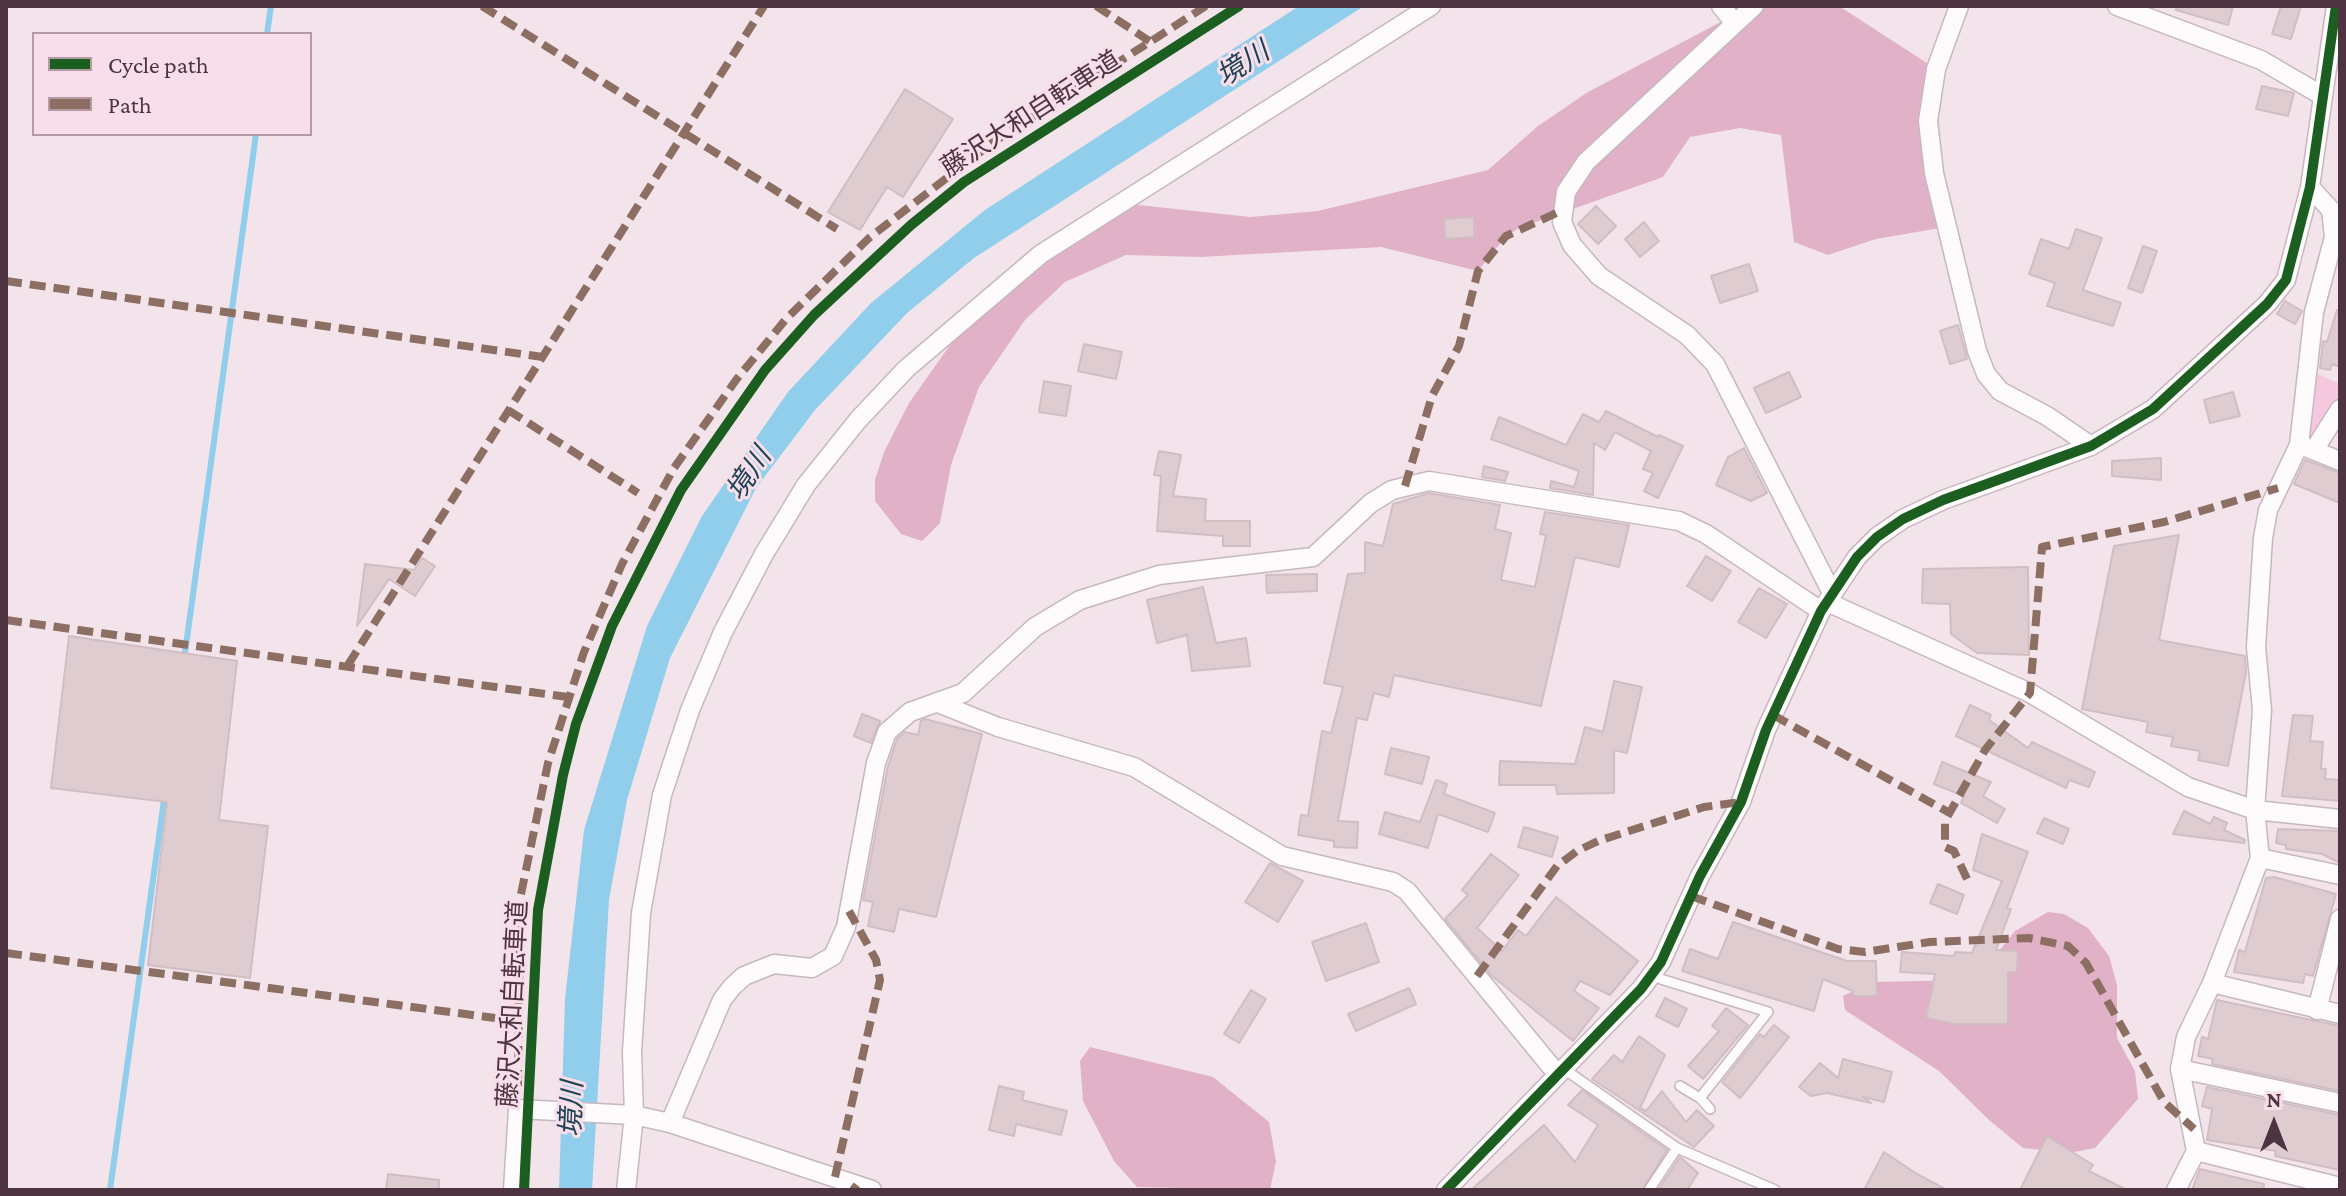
<!DOCTYPE html>
<meta charset="utf-8">
<style>
body{margin:0}
#map{position:relative;width:2346px;height:1196px;overflow:hidden;background:#f2e4ea;font-family:"Crimson Pro",serif}
canvas{display:block}
.frame{position:absolute;inset:0;border:8px solid #4d3440;pointer-events:none}
.legend{position:absolute;left:32px;top:32px;width:280px;height:104px;box-sizing:border-box;background:#f8dee9;border:2px solid #b49aa5;margin:0;padding:10px 14px;list-style:none;font-size:24px;color:#4d3440}
.legend li{display:flex;align-items:center;gap:16px;height:40px}
.legend b{width:40px;border:2px solid #b49aa5}
.north{position:absolute;left:2234px;top:1084px;width:80px;height:80px;-webkit-text-stroke:6px #f8dee9;paint-order:stroke;rotate:0deg;font-size:22px;font-weight:700;line-height:32px;text-align:center;color:#4d3440}
.north::after{content:'';display:block;margin:auto;width:28px;height:36px;background:#4d3440;clip-path:polygon(50% 0,100% 100%,50% 72%,0 100%)}
</style>
<div id="map">
<canvas width="2346" height="1196"></canvas>
<div class="frame"></div>
<ul class="legend">
<li><b style="height:10px;background:#1b5e20"></b>Cycle path</li>
<li><b style="height:10px;background:#8d6e63"></b>Path</li>
</ul>
<div class="north">N</div>
</div>
<script>
const c = document.querySelector('canvas').getContext('2d');
c.lineJoin = 'round';
function fill(path, color) {
  c.fillStyle = color;
  c.fill(path, 'evenodd');
}
function toPath(rows) {
  const path = new Path2D();
  for (const r of rows) {
    path.moveTo(r[0], r[1]);
    for (let i = 2; i < r.length; i += 2) path.lineTo(r[i], r[i + 1]);
  }
  return path;
}
function stroke(path, color, width, dash) {
  c.strokeStyle = color;
  c.lineWidth = width;
  c.lineCap = dash ? 'butt' : 'round';
  c.setLineDash(dash || []);
  c.stroke(path);
}
function drawText(font, color, halo, rows, align = 'center') {
  c.font = font + ' "Crimson Pro","Noto Sans JP",serif';
  c.lineWidth = 6;
  c.setLineDash([]);
  c.textBaseline = 'middle';
  c.strokeStyle = halo;
  c.fillStyle = color;
  for (const [text, x, y, turn = 0] of rows) {
    c.save();
    c.translate(x, y);
    c.rotate((+turn || 0) * Math.PI / 180);
    c.textAlign = isNaN(turn) ? turn : align;
    if (halo) c.strokeText(text, 0, 0);
    c.fillText(text, 0, 0);
    c.restore();
  }
}
const green = toPath([
 [2306,369,2340,384,2340,409,2314,450,2299,445]
]);
const forest = toPath([
 [1751,6,1839,6,1936,69,1928,121,1946,227,1876,239,1828,255,1794,242,1781,135,1740,128,1690,137,1663,177,1519,228,1506,236,1478,271,1381,247,1200,257,1126,255,1065,282,1025,320,979,387,951,465,940,523,922,541,901,534,875,501,875,480,884,452,909,403,979,304,1120,203,1250,217,1318,211,1488,170,1538,126,1588,92],
 [2048,912,2064,914,2088,928,2109,956,2117,985,2117,1038,2135,1071,2138,1099,2095,1148,2069,1153,2023,1148,1989,1120,1939,1071,1845,1010,1843,996,1873,982,1968,980,1987,966,2015,931],
 [1090,1047,1213,1077,1269,1122,1276,1161,1270,1190,1137,1187,1114,1161,1083,1101,1080,1061]
]);
const water = toPath([
 [1299,6,1364,6,974,258,907,313,815,410,756,488,670,658,627,800,609,900,592,1190,559,1190,565,999,584,830,647,626,702,516,788,392,871,303,985,210]
]);
const stream = toPath([
 [267,34,271,6],
 [184,660,256,134],
 [110,1190,165,793]
]);
const building = toPath([
 [2177,6,2233,6,2228,25,2176,10,2177,6],
 [2281,6,2301,6,2291,39,2272,34,2281,6],
 [2262,86,2294,93,2288,116,2256,109,2262,86],
 [905,89,953,119,903,197,887,187,860,230,828,212,905,89],
 [1596,206,1616,226,1598,244,1578,224,1596,206],
 [1474,217,1474,237,1445,239,1444,219,1474,217],
 [1644,222,1659,241,1640,257,1625,239,1644,222],
 [2076,229,2102,238,2083,290,2121,303,2113,326,2047,306,2055,283,2029,274,2041,239,2069,249,2076,229],
 [2143,246,2157,251,2142,293,2128,288,2143,246],
 [1749,264,1758,291,1720,303,1711,276,1749,264],
 [2285,301,2302,311,2295,324,2277,314,2285,301],
 [2337,310,2340,310,2340,367,2332,364,2330,370,2320,368,2323,341,2327,342,2337,310],
 [1958,325,1967,359,1950,364,1940,331,1958,325],
 [1084,344,1122,352,1116,379,1078,371,1084,344],
 [1789,372,1801,397,1766,413,1754,388,1789,372],
 [1044,381,1071,386,1066,416,1039,412,1044,381],
 [2233,392,2240,416,2210,423,2204,400,2233,392],
 [1606,411,1658,437,1659,435,1683,446,1658,498,1644,491,1653,473,1643,469,1651,451,1615,432,1605,450,1594,443,1593,495,1550,488,1551,481,1574,487,1579,471,1491,439,1499,417,1566,445,1583,414,1599,422,1606,411],
 [1744,448,1767,493,1751,501,1716,485,1728,457,1744,448],
 [1159,451,1181,455,1173,496,1206,499,1205,521,1250,521,1250,546,1223,546,1223,536,1157,531,1161,476,1154,475,1159,451],
 [2161,458,2161,480,2112,476,2112,461,2161,458],
 [2305,460,2340,473,2340,503,2294,484,2305,460],
 [1484,466,1508,472,1505,481,1482,477,1484,466],
 [1429,493,1500,505,1495,529,1511,533,1501,580,1535,587,1546,535,1540,534,1545,512,1629,525,1619,567,1575,557,1541,706,1394,675,1389,697,1374,693,1367,720,1357,718,1338,821,1358,822,1357,848,1334,847,1334,841,1298,835,1301,815,1308,816,1322,731,1331,733,1343,687,1324,683,1348,574,1365,573,1365,542,1383,546,1393,504,1429,493],
 [2179,535,2159,640,2245,656,2246,672,2228,766,2198,760,2200,751,2171,746,2173,737,2146,732,2148,722,2082,709,2114,546,2179,535],
 [1706,556,1731,571,1712,601,1687,586,1706,556],
 [422,558,435,566,415,596,389,579,357,626,365,564,414,570,422,558],
 [2028,567,2029,655,1977,653,1951,634,1950,604,1922,603,1923,569,2028,567],
 [1317,574,1317,591,1267,593,1266,575,1317,574],
 [1203,587,1216,643,1246,638,1250,666,1192,671,1187,635,1157,643,1147,600,1203,587],
 [1759,588,1787,604,1766,638,1738,622,1759,588],
 [69,636,237,661,219,820,268,826,250,978,148,965,167,802,51,788,69,636],
 [1614,681,1642,687,1627,753,1614,750,1614,793,1557,794,1556,785,1499,785,1500,761,1575,764,1585,727,1603,732,1614,681],
 [1970,705,1991,715,1989,720,2028,748,2032,742,2095,772,2089,787,2069,780,2066,788,1956,736,1970,705],
 [862,714,880,721,871,743,854,736,862,714],
 [2293,715,2313,716,2310,741,2323,742,2321,769,2326,769,2325,779,2340,780,2340,801,2282,796,2293,715],
 [925,719,982,734,936,917,899,909,894,932,868,926,873,902,863,900,888,766,897,739,905,732,918,735,921,721,925,719],
 [1391,748,1429,757,1422,784,1385,774,1391,748],
 [1942,762,1991,782,1983,796,2005,809,1997,823,1961,803,1964,796,1934,784,1942,762],
 [1436,780,1447,784,1444,794,1495,813,1488,832,1438,814,1428,848,1379,834,1385,812,1420,822,1436,780],
 [2184,811,2210,824,2214,817,2227,823,2224,830,2245,840,2244,843,2173,834,2184,811],
 [2044,818,2069,829,2063,844,2037,833,2044,818],
 [1524,827,1558,837,1552,857,1518,847,1524,827],
 [2278,829,2340,831,2340,863,2322,854,2286,849,2286,845,2276,843,2278,829],
 [1982,834,2028,852,2007,908,2011,909,1996,950,2018,951,2017,972,2008,972,2008,1024,1955,1024,1926,1018,1935,974,1900,972,1902,952,1954,956,1955,952,1972,953,2002,881,1973,870,1982,834],
 [1491,854,1519,875,1477,928,1502,951,1518,930,1526,936,1556,897,1638,961,1610,995,1580,981,1574,991,1599,1008,1573,1041,1492,976,1445,919,1468,895,1462,890,1491,854],
 [1270,863,1303,881,1278,922,1245,902,1270,863],
 [2274,877,2336,894,2313,976,2305,974,2303,983,2234,972,2239,950,2245,952,2266,878,2274,877],
 [1938,884,1964,895,1957,914,1930,903,1938,884],
 [1733,922,1847,961,1876,961,1877,996,1853,996,1853,991,1823,979,1814,1011,1682,971,1690,949,1718,959,1733,922],
 [1366,923,1379,962,1326,981,1312,942,1366,923],
 [1409,988,1416,1004,1356,1031,1348,1014,1409,988],
 [1251,990,1266,999,1239,1043,1224,1034,1251,990],
 [1665,998,1687,1009,1678,1027,1656,1016,1665,998],
 [2217,1000,2340,1026,2340,1091,2212,1064,2213,1059,2198,1056,2202,1037,2208,1039,2217,1000],
 [1726,1008,1748,1025,1703,1079,1688,1066,1719,1031,1712,1026,1726,1008],
 [1774,1025,1789,1037,1740,1098,1722,1082,1760,1034,1764,1037,1774,1025],
 [1639,1036,1665,1055,1640,1108,1646,1111,1662,1091,1686,1122,1697,1110,1714,1126,1694,1147,1592,1079,1614,1055,1622,1062,1639,1036],
 [1843,1059,1892,1072,1884,1102,1863,1097,1871,1103,1827,1093,1811,1096,1799,1087,1820,1063,1838,1078,1843,1059],
 [999,1086,1024,1092,1022,1100,1067,1111,1061,1135,1016,1124,1014,1136,989,1130,999,1086],
 [2207,1087,2340,1115,2340,1170,2275,1156,2276,1151,2207,1140,2212,1109,2202,1106,2207,1087],
 [1582,1090,1667,1150,1642,1190,1471,1190,1544,1125,1575,1162,1598,1125,1568,1105,1582,1090],
 [2047,1136,2093,1165,2089,1171,2127,1190,2020,1190,2047,1136],
 [1884,1152,1917,1174,1947,1190,1864,1190,1884,1152],
 [1680,1157,1698,1173,1687,1190,1658,1190,1680,1157],
 [2200,1169,2264,1184,2263,1190,2192,1190,2200,1169],
 [388,1174,439,1180,439,1190,386,1190,388,1174]
]);
const lane = toPath([
 [1651,976,1768,1012,1700,1098,1680,1086],
 [1564,1069,1677,1148,1775,1190],
 [1700,1098,1710,1109],
 [1649,1190,1677,1148]
]);
const street = toPath([
 [1721,6,1734,22],
 [1754,6,1586,162,1566,192,1562,222,1572,245,1599,276,1687,335,1715,364,1832,593],
 [1959,6,1936,69,1928,121,1934,173,1977,351,1986,374,2000,391,2047,416,2091,446],
 [2117,6,2261,60,2321,95],
 [2305,447,2340,461],
 [2314,450,2340,409],
 [1827,602,2030,693,2188,787,2255,810,2340,819],
 [938,703,998,727,1134,767,1282,856,1393,882,1407,891,1558,1075],
 [2260,858,2340,875],
 [2212,983,2340,1014],
 [2317,1010,2340,919],
 [2180,1069,2340,1103],
 [670,1123,722,1000,732,987,744,976,774,964,812,968,833,956,846,927,876,763,887,732,910,712,963,693,1035,627,1080,600,1159,575,1313,557,1371,503,1392,490,1429,481,1679,521,1706,534,1821,611],
 [2196,1151,2340,1187],
 [513,1190,518,1109,634,1115,670,1123,872,1190],
 [626,1190,634,1115,632,1052,641,913,662,795,690,710,723,632,764,554,806,485,858,420,906,369,1041,254,1431,6],
 [1446,1190,1641,989,1661,962,1700,876,1741,802,1766,730,1821,611,1857,557,1877,537,1903,519,1943,500,2091,446,2153,409,2267,304,2286,280,2310,187,2336,6],
 [2176,1190,2196,1151,2180,1069,2186,1037,2212,983,2260,858,2255,810,2262,710,2256,647,2263,538,2268,510,2299,445,2314,312,2334,237,2331,210,2310,187]
]);
const quiet = toPath([
 [482,6,837,229],
 [1096,6,1151,42],
 [6,281,543,357],
 [508,410,638,493],
 [1405,486,1432,396,1459,346,1478,271,1506,236,1561,211],
 [6,620,568,697],
 [348,665,764,6],
 [1773,715,1948,812],
 [1967,879,1954,851,1945,847,1945,821,1985,750,2030,693,2042,547,2164,522,2278,488],
 [1691,896,1838,949,1865,952,1930,942,2029,938,2068,946,2086,963,2164,1102,2194,1129],
 [6,953,495,1018],
 [1477,976,1557,866,1577,851,1598,841,1704,807,1741,802],
 [518,1086,520,899,548,763,584,652,622,564,674,468,736,380,786,319,869,238,992,143,1206,6],
 [835,1177,880,980,876,960,849,911],
 [853,1190,857,1185]
]);
const cycleway = toPath([
 [524,1190,538,910,563,775,576,724,612,626,681,490,765,370,814,315,911,225,964,182,1239,6],
 [1446,1190,1641,989,1661,962,1700,876,1741,802,1766,730,1821,611,1857,557,1877,537,1903,519,1943,500,2091,446,2153,409,2267,304,2286,280,2310,187,2336,6]
]);
const streetNames = [
 ["藤沢大和自転車道",1031,114,-33],
 ["藤沢大和自転車道",513,1004,-87]
];
const waterNames = [
 ["境川",1243,64,-33],
 ["境川",749,474,-56],
 ["境川",572,1109,-88]
];
fill(green, '#f5c8de');
fill(forest, '#e1b1c8');
fill(water, '#91ceeb');
stroke(stream, '#91ceeb', 6);
fill(building, '#dfccd1');
stroke(building, '#d1bec3', 2);
stroke(lane, '#c8b7bf', 12);
stroke(street, '#c8b7bf', 21);
stroke(lane, '#fdfbfc', 9);
stroke(street, '#fdfbfc', 18);
stroke(quiet, '#8d6e63', 8, [16, 8]);
stroke(cycleway, '#1b5e20', 10);
drawText('26px', '#4d3440', '#f8dee9', streetNames);
drawText('italic 28px', '#1b4355', '#f8dee9', waterNames);
</script>
